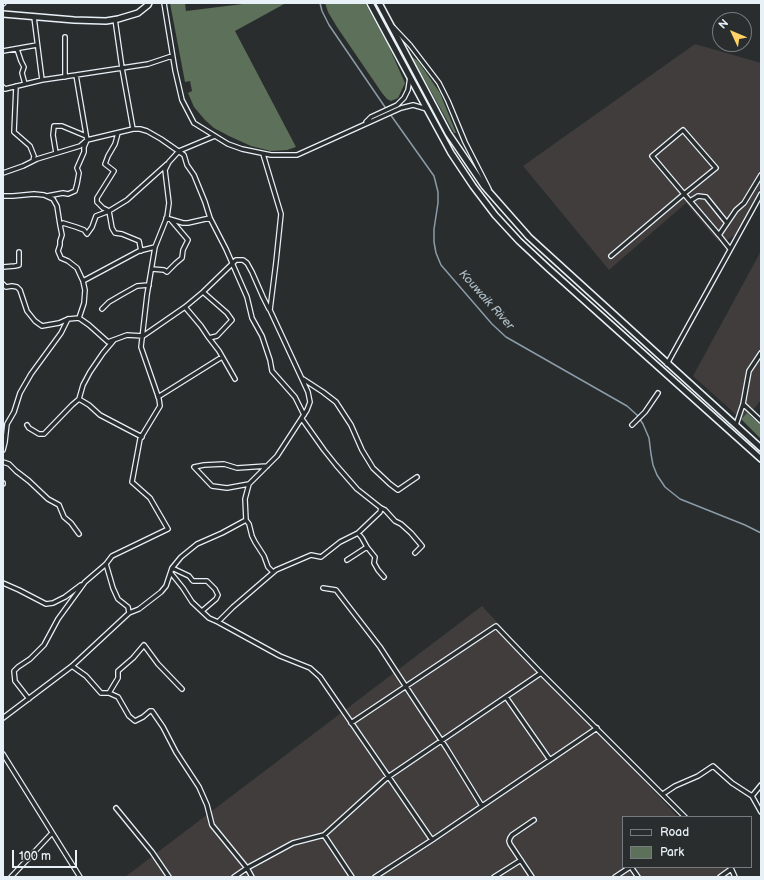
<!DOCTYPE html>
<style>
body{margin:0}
#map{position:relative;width:764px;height:880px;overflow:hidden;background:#2a2d2e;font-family:"Balsamiq Sans",sans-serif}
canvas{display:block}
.frame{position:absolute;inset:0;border:4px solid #e8f1f8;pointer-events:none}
.legend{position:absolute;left:622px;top:816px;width:130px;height:52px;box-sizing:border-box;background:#2a2d2e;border:1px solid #767b7f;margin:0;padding:5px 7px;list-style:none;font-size:12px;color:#e8f1f8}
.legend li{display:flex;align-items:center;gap:8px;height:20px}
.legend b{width:20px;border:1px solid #767b7f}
.north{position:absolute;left:712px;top:12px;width:40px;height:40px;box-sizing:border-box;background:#2a2d2e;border:1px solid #767b7f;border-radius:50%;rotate:314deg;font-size:11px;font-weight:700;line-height:16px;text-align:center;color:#e8f1f8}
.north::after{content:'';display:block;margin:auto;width:14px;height:18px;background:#ffd166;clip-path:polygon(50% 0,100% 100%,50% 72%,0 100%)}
.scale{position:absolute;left:12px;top:850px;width:65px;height:18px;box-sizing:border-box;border:2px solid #e8f1f8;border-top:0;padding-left:5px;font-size:12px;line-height:14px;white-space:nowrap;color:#e8f1f8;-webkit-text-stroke:3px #2a2d2e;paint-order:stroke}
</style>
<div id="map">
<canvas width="764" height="880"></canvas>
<div class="frame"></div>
<ul class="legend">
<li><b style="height:5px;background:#2a2d2e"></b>Road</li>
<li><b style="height:11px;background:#5d705a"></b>Park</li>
</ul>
<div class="north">N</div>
<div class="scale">100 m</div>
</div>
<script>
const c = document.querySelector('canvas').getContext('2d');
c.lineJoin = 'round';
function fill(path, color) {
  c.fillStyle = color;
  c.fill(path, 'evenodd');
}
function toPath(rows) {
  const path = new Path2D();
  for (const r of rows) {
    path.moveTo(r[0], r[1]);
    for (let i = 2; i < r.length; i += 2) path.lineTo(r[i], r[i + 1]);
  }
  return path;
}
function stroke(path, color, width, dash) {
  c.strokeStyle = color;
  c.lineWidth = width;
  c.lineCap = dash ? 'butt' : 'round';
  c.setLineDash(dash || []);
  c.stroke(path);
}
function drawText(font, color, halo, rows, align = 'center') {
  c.font = font + ' "Balsamiq Sans",sans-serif';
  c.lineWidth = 4;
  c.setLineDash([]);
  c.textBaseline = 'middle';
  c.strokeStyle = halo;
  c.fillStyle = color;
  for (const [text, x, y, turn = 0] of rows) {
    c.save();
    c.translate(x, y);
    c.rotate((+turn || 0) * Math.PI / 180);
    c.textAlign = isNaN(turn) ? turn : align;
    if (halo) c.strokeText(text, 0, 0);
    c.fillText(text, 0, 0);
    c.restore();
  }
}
const built = toPath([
 [695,44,761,63,761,187,735,235,727,240,718,241,686,203,609,270,523,166],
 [761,251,761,400,749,415,747,413,741,419,693,376],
 [482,606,678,817,623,817,623,867,724,867,734,877,125,877]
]);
const green = toPath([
 [170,3,185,3,186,11,251,3,286,3,235,31,296,147,287,150,271,151,251,146,229,136,214,128,205,120,194,107,188,93,192,91,190,81,185,82],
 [325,3,365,3,389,47,405,83,398,98,391,101,387,99,382,93,337,27,328,12],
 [412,57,418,61,440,93,456,133,454,133],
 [747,413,761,425,761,439,741,419]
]);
const stream = toPath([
 [320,3,322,11,329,25,387,110],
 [390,114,434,176,438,192,438,203,434,229,434,242,436,253,441,265,492,324,506,337,627,406,637,415,643,424,649,438,651,454,653,465,657,475,665,487,680,499,745,525,761,533]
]);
const street = toPath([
 [164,3,175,70,182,100,194,123,228,144,242,149,271,155,297,155,401,108,413,105,427,109],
 [3,4,4,3],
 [34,17,42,80,76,75],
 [393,27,410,45,439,83,448,101,465,142,489,189],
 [65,37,65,77],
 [17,49,21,61,24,67,22,73,25,84],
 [3,51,37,45],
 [16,86,14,132,30,146,34,156,33,161],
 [3,87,5,89,42,80],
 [366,122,371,117,397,105,404,98,408,90,410,77],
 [133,129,122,68,148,64,172,56],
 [56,153,53,135,54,126,62,126,86,136],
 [3,173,23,166,37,159,80,146,87,140,133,129,140,129,147,131,161,139,184,155,187,165,194,175,205,202,210,218,188,223,183,223,166,218],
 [3,196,13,196,34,194,44,195,53,199,57,206,60,225],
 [47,196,63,193,68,194,75,191,77,184,79,173,77,168,84,152,84,147,87,140,76,75,122,68,115,19],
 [690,201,698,196,706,197,727,223],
 [109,211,103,208,97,202,97,198,114,171,105,164,108,156,115,144,118,133],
 [210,218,226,249,247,297,252,318,262,336,270,360,272,371,295,397,304,415],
 [719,235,736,210,744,203,761,175],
 [141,251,139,241,122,234,115,233,112,228,109,211,127,200,167,164],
 [611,256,684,194,716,168,683,130,652,156,684,194,719,235,730,249],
 [3,267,15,266,19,265,19,252],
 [152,269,164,270,167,272,176,263,182,258,183,250,188,240,171,220],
 [83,281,77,268,68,261,61,258,58,251,60,245,60,241,62,235,60,225,63,223,76,227,84,230,87,234,92,227,96,216,109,211],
 [3,284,6,287,12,286,17,287,20,290,27,311,35,321,42,326,59,323,68,319,79,318,89,325,108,342,127,335,143,336,185,307,203,292,236,260,243,260,247,263,252,272,263,297,269,309],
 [185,307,201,326,209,338,217,336,232,320,227,313,203,292],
 [102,309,109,302,121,295,137,286,149,285],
 [79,318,84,303,85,290,83,281,139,251,155,247],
 [209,338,219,351,235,379],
 [761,353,749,371,743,404,761,421],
 [667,364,761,194],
 [303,379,323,392,336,402,351,425,362,450,373,468,390,484,398,490,417,477],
 [158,397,222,357],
 [79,399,89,405,100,415,142,437],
 [27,425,29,428,39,434,44,434,72,405,79,399,83,385,90,372,103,353,114,340],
 [632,425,645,412,658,393],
 [736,425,743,404],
 [3,450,5,442,7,424,14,412,20,393,31,374,61,333,68,319],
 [3,462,9,464,16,471,29,481,48,499,59,505,64,517,71,523,79,534],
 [3,483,3,484],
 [249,484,227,488,212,486,194,467,204,465,224,464,237,468,267,466],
 [381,508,385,510,395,521,401,524,411,533,422,546,415,553],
 [246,520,249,524,252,536,255,542,264,556,268,567,273,572],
 [358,533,362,538,367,547,375,557,374,563,378,570,384,577],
 [347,560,367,547],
 [106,564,113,588,118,599,128,607,129,613],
 [172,568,189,576,193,581,207,581,215,589,218,595,216,599,202,611],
 [171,573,183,588,192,602,209,618,218,622,233,607,276,570,311,555,321,557,340,542,358,533,380,512,381,508,357,489,336,465,324,450,302,419],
 [3,583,19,590,46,604,53,603,65,597,81,585],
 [323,588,336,590,380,647,393,667,447,749,482,806],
 [218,622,280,656,310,668,320,677,432,840],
 [72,666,86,676,101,693,109,693,118,678,118,671,133,658,144,645,158,664,182,689],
 [109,693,118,697,129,716,135,721,143,717,150,711,152,711,163,727,176,752,199,787,207,805,212,825,247,868,252,877],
 [506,697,550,760],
 [29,699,15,681,14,671,18,667,30,659,44,645,58,619,85,582,106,564,112,556,168,529,150,498,132,482,140,439,160,406,159,399,141,347,147,295,155,247,167,217,169,203,165,170,169,162,179,151,215,136],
 [3,718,72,666,129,613,139,609,161,592,166,586,172,568,181,557,197,544,222,533,246,520,245,499,249,484,277,456,307,410,310,402,308,392,270,310,276,262,281,214,263,154],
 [351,723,496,626,541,673,685,817],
 [3,754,80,877],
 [761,785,752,796,761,812],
 [663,794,675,786,698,776,713,766,732,783,752,796],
 [116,808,152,852,169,877],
 [324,835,352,877],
 [631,867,638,877],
 [731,868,735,877],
 [11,877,52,833],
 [234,877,247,868,293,843,324,835,388,777,541,673],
 [375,877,432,840,597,728],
 [494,877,521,860],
 [532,877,510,844,509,841,510,838,512,835,534,820],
 [615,877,630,867],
 [720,877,731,869]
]);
const secondary = toPath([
 [370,3,427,109,451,153,473,186,495,215,519,241,548,268,761,459],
 [379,3,448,133,484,186,529,237,761,448],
 [3,14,74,20,106,21,118,19,138,13,148,5,149,3]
]);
const waterNames = [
 ["Kouwaik River",486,300,48]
];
fill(built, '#403d3c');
fill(green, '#5d705a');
stroke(stream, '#8b9ca8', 1.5);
stroke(street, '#e8f1f8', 6);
stroke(secondary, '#e8f1f8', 8);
stroke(street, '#2a2d2e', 3.5);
stroke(secondary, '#2a2d2e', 5);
drawText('italic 12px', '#aab9c2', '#2a2d2e', waterNames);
</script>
